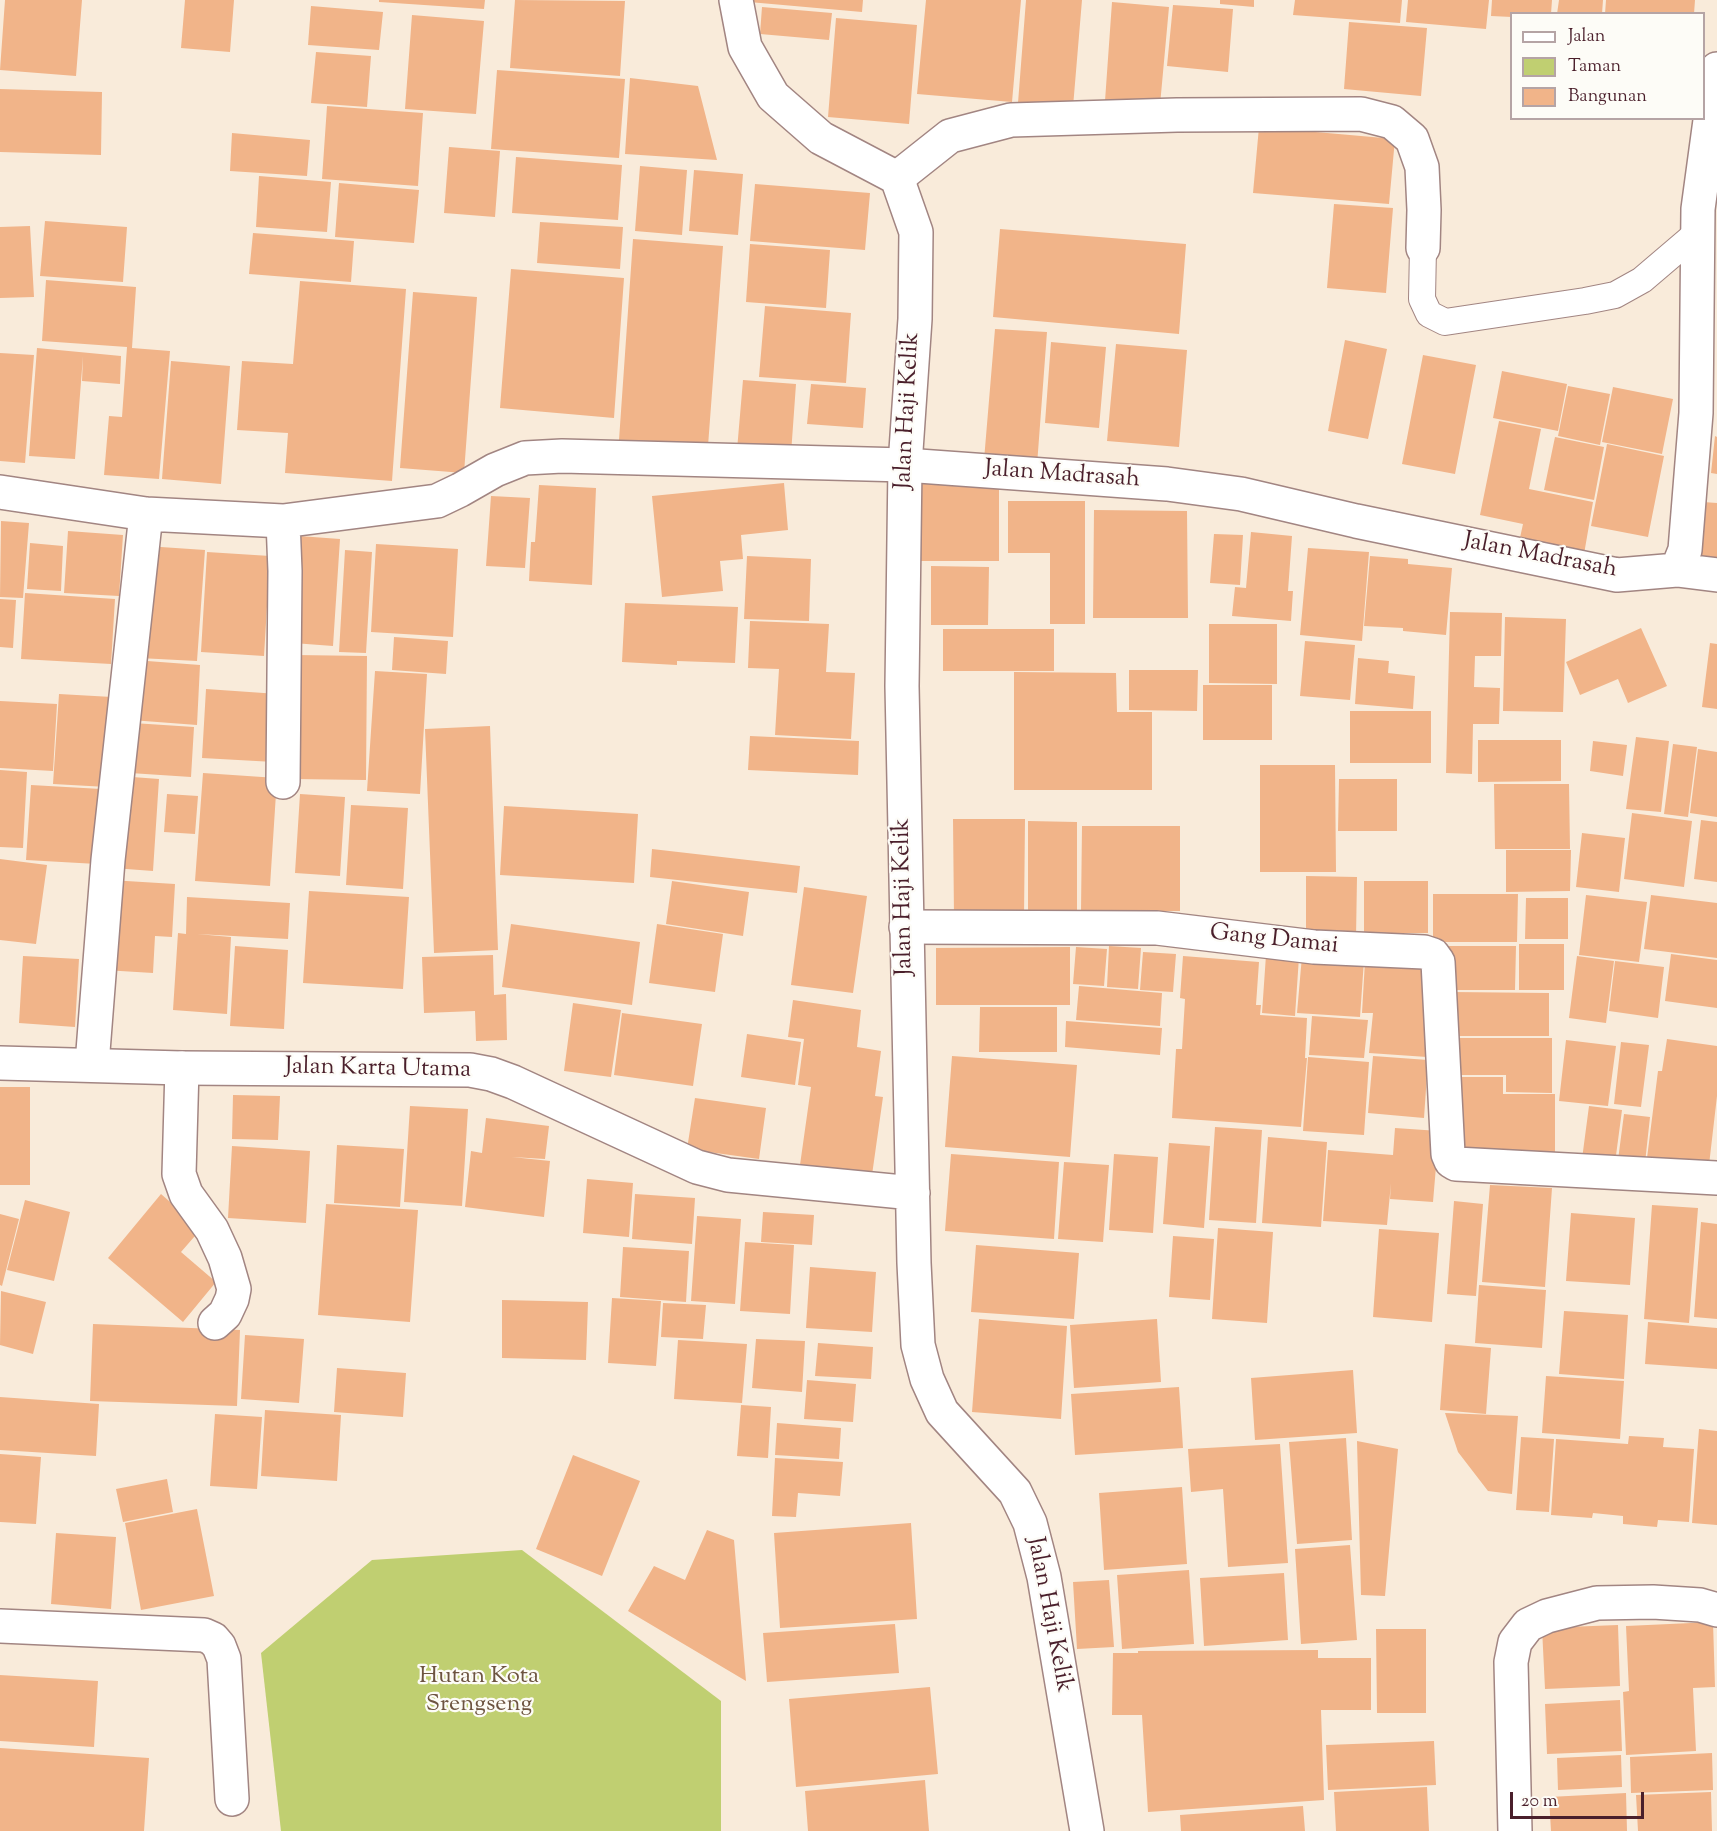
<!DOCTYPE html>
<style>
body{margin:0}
#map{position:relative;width:1717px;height:1831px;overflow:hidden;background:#f9ebda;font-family:"Sorts Mill Goudy",serif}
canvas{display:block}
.legend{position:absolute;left:1510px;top:12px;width:195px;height:108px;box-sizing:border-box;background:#fdfcf7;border:2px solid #b5a4a5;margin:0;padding:8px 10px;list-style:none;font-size:18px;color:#4a1f2b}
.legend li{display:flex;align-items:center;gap:12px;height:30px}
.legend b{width:30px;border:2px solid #b5a4a5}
.scale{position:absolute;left:1510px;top:1792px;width:134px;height:27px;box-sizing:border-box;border:3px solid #4a1f2b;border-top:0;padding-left:8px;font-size:18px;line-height:21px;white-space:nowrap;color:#4a1f2b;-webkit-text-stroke:4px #fdfcf7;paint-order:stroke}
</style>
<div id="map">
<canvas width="1717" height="1831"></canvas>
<ul class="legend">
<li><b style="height:8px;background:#fff"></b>Jalan</li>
<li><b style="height:16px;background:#c0cf71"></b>Taman</li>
<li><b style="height:16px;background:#f1b489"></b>Bangunan</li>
</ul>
<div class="scale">20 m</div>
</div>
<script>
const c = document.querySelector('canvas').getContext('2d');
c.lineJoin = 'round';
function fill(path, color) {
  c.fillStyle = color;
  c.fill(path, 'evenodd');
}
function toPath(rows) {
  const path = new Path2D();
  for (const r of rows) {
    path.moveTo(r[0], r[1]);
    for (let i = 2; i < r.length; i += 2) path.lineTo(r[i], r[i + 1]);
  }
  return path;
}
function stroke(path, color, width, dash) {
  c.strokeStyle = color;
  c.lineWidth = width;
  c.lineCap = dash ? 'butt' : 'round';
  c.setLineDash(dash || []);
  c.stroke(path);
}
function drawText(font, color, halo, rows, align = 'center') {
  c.font = font + ' "Sorts Mill Goudy",serif';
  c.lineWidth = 4.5;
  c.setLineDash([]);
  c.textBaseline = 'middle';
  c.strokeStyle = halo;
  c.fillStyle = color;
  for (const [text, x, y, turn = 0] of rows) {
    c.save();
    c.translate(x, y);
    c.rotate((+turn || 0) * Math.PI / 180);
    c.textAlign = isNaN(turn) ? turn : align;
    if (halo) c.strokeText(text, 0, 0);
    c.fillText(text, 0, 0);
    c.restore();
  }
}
const green = toPath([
 [522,1550,721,1701,721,1831,281,1831,261,1653,372,1560]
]);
const building = toPath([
 [5,0,82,0,76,76,0,70],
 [185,0,234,0,230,52,181,48],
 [379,0,485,0,484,9,379,2],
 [515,0,625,1,620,76,510,68],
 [749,0,863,0,862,12,749,2],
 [926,0,1021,0,1012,102,917,94],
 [1026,0,1082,0,1073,107,1018,103],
 [1220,0,1254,0,1254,7,1220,4],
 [1295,0,1402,0,1400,23,1293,15],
 [1408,0,1489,0,1486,29,1406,22],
 [1492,0,1552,0,1551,14,1512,14,1512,17,1491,16],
 [1559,0,1603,0,1602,14,1557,14],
 [1606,0,1695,0,1694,14,1605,14],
 [1112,2,1169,7,1160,105,1105,101],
 [1173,5,1233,9,1228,72,1167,66],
 [311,6,383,12,379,50,308,45],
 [762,7,832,13,829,40,760,34],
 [412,15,484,21,476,114,405,109],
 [836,18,917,25,909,124,828,117],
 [1349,22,1427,28,1421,96,1344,89],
 [316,52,371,56,367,107,311,103],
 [497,70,625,79,619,158,491,149],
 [630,78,698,86,717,160,625,154],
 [0,89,102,92,101,155,0,152],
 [327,106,423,113,418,186,322,179],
 [1259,127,1395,139,1389,204,1253,193],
 [232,133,310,140,307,176,230,171],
 [449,147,500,151,495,217,444,213],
 [516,157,622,165,618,220,512,213],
 [640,166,687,170,682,235,635,231],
 [694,170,743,174,738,235,689,231],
 [259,176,331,182,327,232,256,227],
 [339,183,419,190,414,243,335,237],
 [755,184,870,193,865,250,750,241],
 [1334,204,1393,208,1386,293,1327,288],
 [45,221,127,227,123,282,40,276],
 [540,222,623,227,620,269,537,263],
 [30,226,34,297,0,298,0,227],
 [1000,229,1186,244,1179,334,993,317],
 [253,233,354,241,351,282,249,274],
 [633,239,723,246,708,446,619,440],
 [750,244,830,250,826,308,746,302],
 [511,269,624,278,614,418,500,408],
 [46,280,136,287,132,348,170,351,159,479,104,475,109,416,122,417,127,347,42,341],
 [300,281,406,289,392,481,285,473,288,433,237,430,242,361,293,364],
 [413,292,477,297,464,473,400,468],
 [765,306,851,313,846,383,759,377],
 [995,329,1047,332,1037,465,984,460],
 [1345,340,1387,349,1368,439,1328,431],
 [1051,342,1106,347,1099,428,1045,423],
 [1116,344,1187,350,1179,447,1107,441],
 [37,348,121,356,120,384,82,381,83,356,75,459,29,456],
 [0,353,34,355,25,463,0,461],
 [1423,355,1476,365,1455,474,1402,464],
 [171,361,230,366,221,484,162,479],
 [1502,371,1567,384,1558,431,1493,418],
 [743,380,796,384,791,454,737,450],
 [811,384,866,388,863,428,807,424],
 [1568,386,1610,394,1600,445,1558,436],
 [1613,387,1673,399,1662,454,1602,442],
 [1499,421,1541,429,1529,489,1593,502,1583,560,1518,547,1523,524,1480,515],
 [1715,436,1717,437,1717,474,1711,473],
 [1555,437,1604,447,1594,500,1544,490],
 [1607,444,1664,456,1648,537,1591,526],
 [784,483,788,530,741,535,743,559,720,561,723,591,662,597,652,496],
 [912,484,999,484,999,561,912,561],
 [539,485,596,488,592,585,529,581,531,542,535,542],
 [491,496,530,498,525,568,486,566],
 [1008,501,1085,501,1085,624,1050,624,1050,553,1008,553],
 [1703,502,1717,503,1717,565,1696,563],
 [1094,510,1187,511,1188,618,1093,618],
 [1,521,29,523,23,598,0,597],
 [68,531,123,535,119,596,64,593],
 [1251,532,1292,536,1288,591,1293,591,1291,621,1232,616,1235,587,1246,588],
 [1214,534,1243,535,1240,585,1210,583],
 [299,536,340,539,333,646,293,643],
 [30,543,63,546,61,591,27,589],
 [376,544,458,549,453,637,371,632],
 [146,546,205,550,197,661,139,658],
 [1308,548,1369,552,1362,641,1300,635],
 [345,550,372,552,366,653,339,652],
 [207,552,270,556,264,656,201,652],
 [747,556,811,559,809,621,744,619],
 [1370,556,1408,559,1408,564,1452,568,1446,635,1403,631,1403,628,1364,626],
 [931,566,989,567,988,625,931,625],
 [25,593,115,599,111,664,21,659],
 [0,599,16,600,13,648,0,647],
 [625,603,738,607,735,663,677,661,677,665,622,662],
 [1450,612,1502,613,1501,656,1475,656,1474,687,1500,688,1499,724,1473,724,1472,774,1446,773],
 [1505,617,1566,619,1563,712,1503,711],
 [750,621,829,624,826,672,855,673,851,739,775,735,779,669,748,668],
 [1209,624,1277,624,1277,684,1209,683],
 [1641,628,1667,686,1628,703,1618,679,1580,695,1566,662],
 [943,629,1054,629,1054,671,943,671],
 [394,637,448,641,446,674,392,670],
 [1305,641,1355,645,1350,700,1300,696],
 [1710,643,1717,644,1717,709,1702,707],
 [296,655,367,656,366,780,294,779],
 [1358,658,1389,661,1388,673,1415,676,1413,709,1355,704],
 [134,660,200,665,197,725,131,720],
 [1129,670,1198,670,1197,711,1129,710],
 [375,671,427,674,420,794,367,791],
 [1014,672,1116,673,1117,712,1152,712,1152,790,1014,790],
 [1203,685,1272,685,1272,740,1203,740],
 [206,689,278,694,274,762,202,758],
 [59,694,112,697,107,787,53,784],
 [0,701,57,704,53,771,0,768],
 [1350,711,1431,711,1431,763,1350,763],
 [133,723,194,727,191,777,130,773],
 [490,726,498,950,434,953,425,729],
 [750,736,859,741,858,775,748,770],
 [1636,737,1669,741,1661,812,1626,809],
 [1478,740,1561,740,1561,781,1478,782],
 [1593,741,1627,745,1623,776,1590,771],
 [1673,744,1697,747,1688,817,1664,814],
 [1698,749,1717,752,1717,817,1690,813],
 [1260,765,1335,765,1336,872,1260,872],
 [0,770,27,772,23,848,0,847],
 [203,773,277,778,270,886,195,881],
 [119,776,159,779,153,871,113,868],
 [1339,779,1397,779,1397,831,1338,831],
 [1494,784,1569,784,1570,849,1495,849],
 [31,785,101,789,97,864,26,860],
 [167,794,198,796,195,834,164,832],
 [300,794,345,797,340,876,295,873],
 [351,805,408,808,403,889,346,885],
 [504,806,638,814,634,883,500,875],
 [1632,813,1692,821,1684,887,1624,879],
 [953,819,1025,819,1024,917,954,917],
 [1701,820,1717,822,1717,882,1694,879],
 [1028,821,1077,822,1077,911,1028,910],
 [1082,826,1180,826,1180,911,1081,911],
 [1582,833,1625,838,1619,892,1576,887],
 [652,849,800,866,797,893,650,877],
 [1506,850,1571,850,1570,891,1506,892],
 [0,859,47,865,36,944,0,940],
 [1306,876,1357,877,1356,938,1306,938],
 [110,880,175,884,172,937,155,936,153,973,104,970],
 [672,881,749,892,743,936,666,924],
 [1364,881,1428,881,1428,933,1364,933],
 [804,887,867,896,853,993,791,985],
 [309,891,409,897,403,989,303,983],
 [1433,894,1518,894,1517,942,1433,942],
 [1586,895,1647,902,1639,962,1579,955],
 [1651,895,1717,903,1717,958,1644,949],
 [187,897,290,903,288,939,197,934,231,937,227,1014,173,1010,178,933,186,934],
 [1526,898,1568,898,1568,939,1525,939],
 [511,924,640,942,632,1005,502,987],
 [657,924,723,934,715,992,649,983],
 [1519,944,1564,944,1564,990,1519,990],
 [235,946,288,950,284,1029,230,1026],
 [1109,946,1141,948,1138,989,1107,987],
 [1443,946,1516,946,1515,990,1443,990],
 [1070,947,1070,1005,936,1005,936,948],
 [1076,947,1107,949,1104,986,1073,984],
 [1143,952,1176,954,1173,992,1140,990],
 [1671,954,1717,960,1717,1008,1665,1001],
 [493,955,494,995,506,994,507,1040,476,1041,475,1011,424,1013,422,957],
 [1266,955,1299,957,1295,1016,1262,1013],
 [23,956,79,959,75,1027,19,1023],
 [1183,956,1259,962,1256,1005,1261,1005,1260,1015,1307,1018,1305,1058,1307,1058,1301,1127,1172,1118,1176,1049,1182,1049,1185,999,1180,998],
 [1302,956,1364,960,1360,1017,1297,1013],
 [1577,956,1614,961,1606,1023,1569,1018],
 [1365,961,1431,966,1427,1057,1369,1053,1373,1013,1362,1013],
 [1615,961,1664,967,1658,1018,1609,1011],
 [1079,986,1162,993,1160,1026,1076,1020],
 [1452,992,1549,993,1549,1036,1452,1036],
 [793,1000,861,1010,857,1047,881,1051,875,1096,883,1097,872,1175,800,1165,811,1087,798,1085,804,1039,788,1037],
 [573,1003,621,1010,611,1077,564,1071],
 [980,1007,1057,1007,1057,1052,979,1052],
 [622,1013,702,1024,693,1086,614,1075],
 [1312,1016,1368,1020,1364,1058,1309,1055],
 [1066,1021,1162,1028,1160,1055,1065,1047],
 [747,1034,801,1042,795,1085,741,1077],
 [1456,1038,1552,1038,1552,1093,1506,1092,1506,1075,1456,1075],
 [1667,1039,1717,1046,1717,1096,1709,1165,1647,1158,1658,1071,1662,1071],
 [1566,1040,1616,1046,1608,1106,1559,1101],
 [1621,1042,1649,1045,1641,1107,1614,1104],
 [952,1056,1077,1065,1070,1157,945,1147],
 [1373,1056,1428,1060,1424,1118,1368,1113],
 [1308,1057,1369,1062,1364,1135,1303,1131],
 [1453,1077,1503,1077,1503,1094,1555,1094,1555,1158,1453,1158],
 [0,1087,30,1087,30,1185,0,1185],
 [233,1095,280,1096,278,1140,232,1139],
 [695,1098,766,1108,759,1159,687,1149],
 [410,1106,468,1109,462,1206,404,1202],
 [1589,1106,1622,1110,1615,1163,1582,1159],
 [1624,1114,1650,1117,1645,1163,1618,1160],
 [486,1118,549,1126,545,1159,512,1157,550,1161,544,1217,465,1207,471,1151,482,1153],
 [1215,1127,1262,1130,1256,1223,1209,1220],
 [1395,1128,1439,1131,1433,1202,1390,1199,1391,1183,1387,1225,1323,1221,1328,1150,1393,1155],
 [1268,1137,1327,1142,1321,1227,1262,1223],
 [1169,1143,1210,1146,1204,1228,1163,1224],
 [337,1145,404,1149,400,1207,334,1203],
 [232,1146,310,1151,306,1223,228,1218],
 [951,1154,1059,1162,1054,1239,945,1231],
 [1114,1154,1158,1157,1153,1233,1109,1230],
 [1064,1162,1109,1165,1103,1242,1058,1239],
 [587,1179,633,1183,629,1237,583,1233],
 [1490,1185,1552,1188,1545,1287,1482,1282],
 [161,1194,201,1229,181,1252,216,1282,183,1322,108,1258],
 [635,1194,695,1198,692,1244,632,1239],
 [25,1200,70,1212,54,1281,7,1270],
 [1454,1201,1483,1204,1476,1296,1447,1294],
 [326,1204,418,1210,410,1322,318,1315],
 [1652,1205,1698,1208,1689,1323,1644,1319],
 [763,1212,814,1215,812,1245,761,1242],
 [1571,1213,1635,1218,1630,1285,1566,1281],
 [0,1214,19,1219,2,1286,0,1285],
 [697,1216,741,1219,735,1304,691,1301],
 [1701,1222,1717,1224,1717,1319,1694,1317],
 [1218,1228,1273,1232,1267,1323,1212,1319],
 [1379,1229,1439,1233,1432,1322,1373,1317],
 [1173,1236,1214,1239,1210,1300,1169,1297],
 [745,1242,794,1245,790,1314,740,1311],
 [976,1245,1079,1253,1074,1319,971,1312],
 [623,1247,689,1251,686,1302,620,1297],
 [810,1267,876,1272,872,1332,806,1328],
 [1479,1285,1546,1290,1542,1348,1475,1343],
 [1,1291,46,1302,33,1354,0,1345],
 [612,1298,661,1301,656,1366,608,1363],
 [502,1300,588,1302,586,1360,502,1358],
 [663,1303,706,1305,703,1339,661,1337],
 [1564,1311,1628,1315,1624,1379,1559,1374],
 [979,1319,1067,1326,1061,1419,972,1412],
 [1157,1319,1161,1382,1074,1388,1070,1325],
 [1648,1322,1717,1328,1717,1369,1645,1364],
 [93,1324,240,1330,237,1406,90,1401],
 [245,1335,304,1339,299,1403,241,1399],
 [756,1339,805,1341,802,1392,752,1388],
 [678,1340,747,1344,742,1403,674,1399],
 [818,1343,873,1347,871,1379,815,1376],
 [1445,1344,1491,1348,1486,1414,1440,1410],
 [337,1368,406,1373,403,1417,334,1412],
 [1353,1370,1357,1433,1255,1440,1251,1378],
 [1546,1376,1624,1381,1620,1439,1542,1433],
 [807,1380,856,1384,853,1422,804,1419],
 [1179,1387,1183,1448,1075,1455,1071,1394],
 [0,1397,99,1404,96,1456,0,1450],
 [741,1405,771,1407,768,1458,737,1456],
 [265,1410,341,1415,337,1481,261,1476],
 [1445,1413,1518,1416,1512,1494,1488,1491,1458,1452],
 [215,1414,262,1417,257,1489,210,1486],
 [777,1423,841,1428,839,1459,775,1455],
 [1699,1429,1717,1431,1717,1525,1692,1523],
 [1629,1436,1664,1438,1663,1447,1694,1449,1689,1522,1658,1520,1657,1527,1623,1524,1623,1516,1593,1513,1592,1518,1551,1515,1556,1439,1628,1444],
 [1521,1437,1554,1439,1549,1512,1516,1510],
 [1346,1438,1352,1540,1297,1544,1289,1442],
 [1357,1441,1398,1449,1385,1596,1361,1595],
 [1280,1444,1288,1563,1228,1567,1223,1489,1191,1492,1188,1449],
 [0,1454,41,1457,36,1524,0,1522],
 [573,1455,640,1481,602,1576,536,1549],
 [775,1458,843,1462,840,1496,798,1493,796,1517,772,1516],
 [167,1479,173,1512,123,1522,116,1489],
 [1182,1487,1187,1564,1104,1570,1099,1493],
 [197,1509,214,1596,141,1610,125,1523],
 [911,1523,917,1619,780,1628,774,1533],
 [707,1530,734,1540,746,1681,628,1611,654,1566,685,1580],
 [56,1533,116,1537,111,1609,51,1604],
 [1350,1545,1357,1640,1301,1644,1295,1549],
 [1189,1570,1194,1644,1122,1649,1117,1575],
 [1284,1573,1288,1640,1204,1646,1200,1578],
 [1109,1580,1114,1647,1077,1649,1073,1582],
 [1713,1622,1715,1687,1693,1688,1696,1751,1626,1755,1623,1692,1629,1691,1626,1626],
 [895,1624,899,1673,767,1682,763,1633],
 [1618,1625,1620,1686,1545,1689,1542,1628],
 [1376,1629,1426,1629,1426,1713,1377,1713],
 [1318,1650,1318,1658,1371,1658,1371,1710,1321,1710,1324,1800,1148,1812,1142,1715,1112,1715,1113,1653,1138,1653,1138,1651],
 [0,1675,98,1681,94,1747,0,1741],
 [930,1687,938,1774,796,1787,789,1699],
 [1620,1700,1622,1751,1547,1754,1545,1704],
 [1434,1741,1436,1785,1328,1790,1326,1745],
 [0,1748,149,1758,144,1831,0,1831],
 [1712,1753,1713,1790,1631,1793,1630,1757],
 [1621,1755,1622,1787,1558,1790,1557,1758],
 [925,1780,929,1831,808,1831,805,1791],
 [1427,1787,1429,1831,1336,1831,1334,1792],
 [1711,1792,1712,1831,1638,1831,1636,1795],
 [1626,1793,1627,1831,1551,1831,1549,1797],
 [1303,1806,1305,1831,1181,1831,1180,1815]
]);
const service = toPath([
 [1423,248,1422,299,1429,314,1445,322,1585,301,1615,295,1642,280,1696,234]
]);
const minor = toPath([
 [897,178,950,136,1011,120,1177,115,1361,114,1392,122,1412,139,1422,167,1424,210,1423,248],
 [0,492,146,514,283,521,437,501,460,490,495,470,525,458,562,456,905,465,1167,484,1241,494,1356,521,1617,575,1677,570,1685,550,1696,413,1698,209,1717,69],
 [1677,570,1717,575],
 [283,782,285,571,283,521],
 [906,927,1157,928,1314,947,1424,952,1433,955,1438,962,1448,1154,1451,1161,1456,1164,1717,1178],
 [92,1064,108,860,146,514],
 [182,1068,179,1174,186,1194,212,1230,225,1258,234,1289,232,1299,225,1314,215,1323],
 [0,1626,204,1635,213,1639,219,1646,224,1659,232,1799],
 [1515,1831,1511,1662,1515,1642,1528,1625,1547,1616,1597,1603,1653,1602,1700,1605,1717,1610]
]);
const tertiary = toPath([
 [736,0,745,47,773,96,821,138,897,178,916,232,915,319,905,465,902,686,914,1263,918,1345,927,1379,942,1412,1015,1492,1030,1523,1044,1577,1087,1831],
 [0,1063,182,1068,470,1070,491,1074,513,1082,697,1167,728,1175,913,1193]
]);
const streetNames = [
 ["Jalan Haji Kelik",909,411,-87],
 ["Jalan Madrasah",1062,476,4],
 ["Jalan Madrasah",1540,557,11],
 ["Jalan Haji Kelik",905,897,-91],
 ["Gang Damai",1274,941,6],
 ["Jalan Karta Utama",378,1070,1],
 ["Jalan Haji Kelik",1048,1615,79]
];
const parkNames = [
 ["Hutan Kota",479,1678],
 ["Srengseng",479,1706]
];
fill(green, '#c0cf71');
fill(building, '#f1b489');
stroke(service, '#a28582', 28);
stroke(minor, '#a28582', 36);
stroke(tertiary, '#a28582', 36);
stroke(service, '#fff', 26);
stroke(minor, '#fff', 33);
stroke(tertiary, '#fff', 33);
drawText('24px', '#4a1f2b', '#fdfcf7', streetNames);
drawText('24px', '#6d5440', '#fdfcf7', parkNames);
</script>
